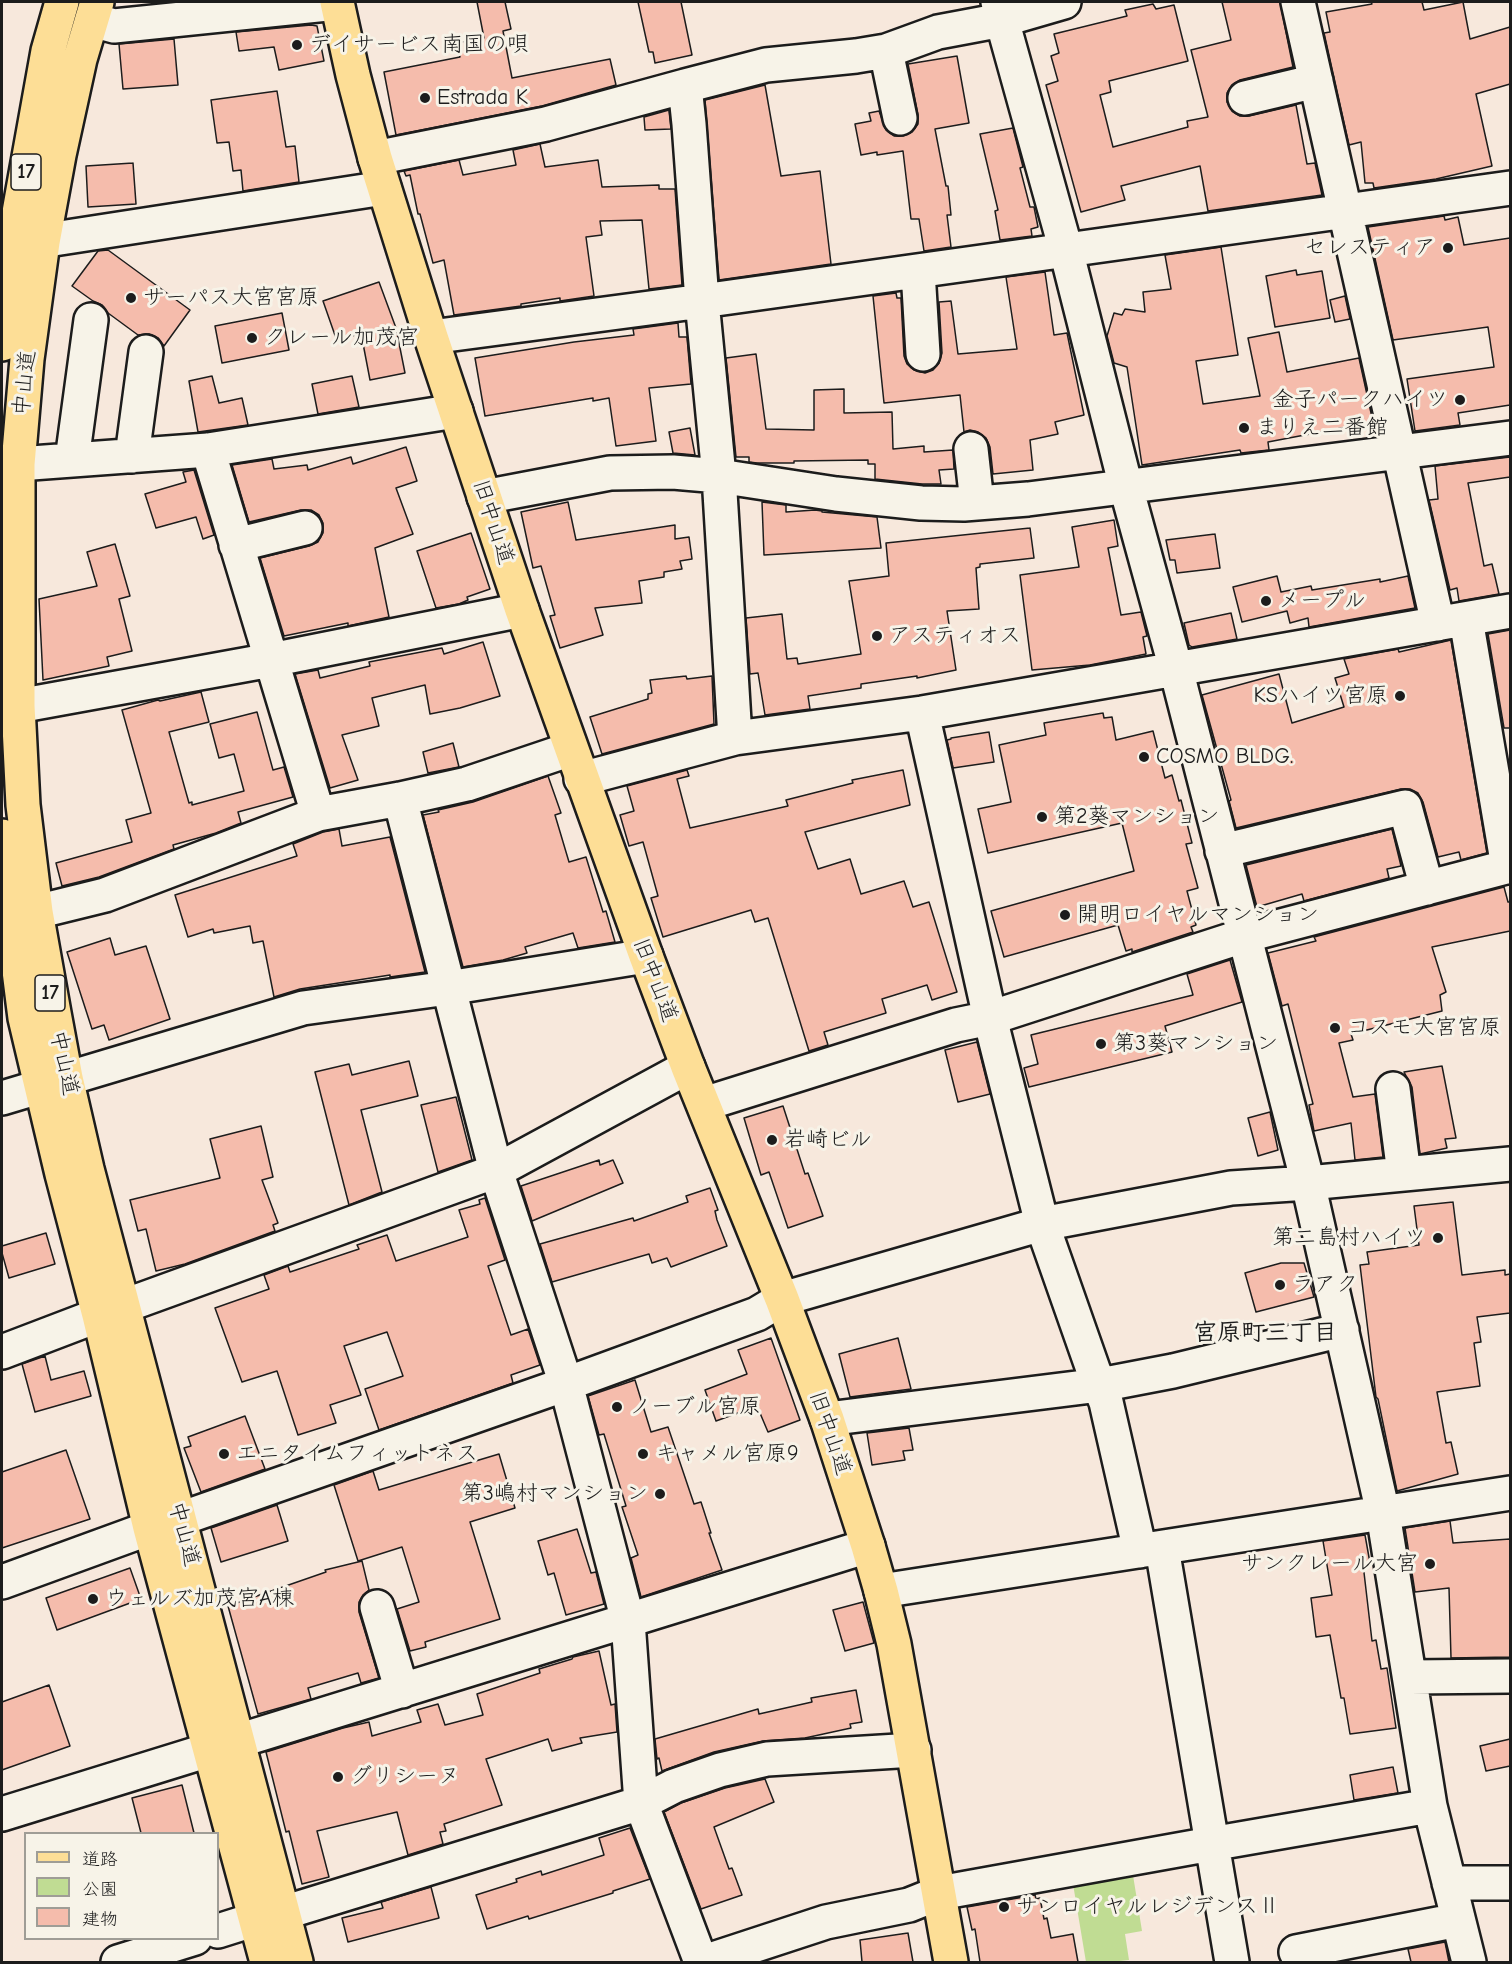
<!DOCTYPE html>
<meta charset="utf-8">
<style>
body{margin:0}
#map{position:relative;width:1512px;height:1964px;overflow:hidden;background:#f7e8dc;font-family:"Comic Neue","Klee One",sans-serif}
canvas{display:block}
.frame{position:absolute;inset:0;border:3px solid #1c1c1c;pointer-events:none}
.legend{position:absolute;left:24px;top:1832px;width:195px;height:108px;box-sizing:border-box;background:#f7f3e8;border:2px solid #9f9d96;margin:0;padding:8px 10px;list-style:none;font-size:18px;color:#1c1c1c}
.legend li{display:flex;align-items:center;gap:12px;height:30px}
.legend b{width:30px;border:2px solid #9f9d96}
</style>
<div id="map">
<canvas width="1512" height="1964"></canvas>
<div class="frame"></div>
<ul class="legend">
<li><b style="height:8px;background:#fdde96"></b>道路</li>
<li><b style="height:16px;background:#c0dc93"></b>公園</li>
<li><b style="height:16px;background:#f5bcac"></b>建物</li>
</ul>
</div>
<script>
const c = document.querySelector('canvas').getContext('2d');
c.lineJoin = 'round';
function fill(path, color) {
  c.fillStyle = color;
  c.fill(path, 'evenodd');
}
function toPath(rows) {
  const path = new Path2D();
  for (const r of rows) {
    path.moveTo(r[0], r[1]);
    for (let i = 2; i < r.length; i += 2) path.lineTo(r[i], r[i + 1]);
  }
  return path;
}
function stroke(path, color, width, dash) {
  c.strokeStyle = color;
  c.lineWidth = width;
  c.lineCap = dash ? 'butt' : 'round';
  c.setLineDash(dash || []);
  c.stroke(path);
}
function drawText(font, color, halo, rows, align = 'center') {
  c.font = font + ' "Comic Neue","Klee One",sans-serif';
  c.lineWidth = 6;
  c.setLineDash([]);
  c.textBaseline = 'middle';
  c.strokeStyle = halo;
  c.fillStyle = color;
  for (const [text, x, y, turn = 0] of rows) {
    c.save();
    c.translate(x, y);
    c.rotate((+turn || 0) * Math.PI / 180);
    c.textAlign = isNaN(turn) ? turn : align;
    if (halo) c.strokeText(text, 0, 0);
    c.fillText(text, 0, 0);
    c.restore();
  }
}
const green = toPath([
 [1132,1869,1142,1931,1125,1934,1129,1960,1110,1962,1086,1962,1072,1878]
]);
const building = toPath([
 [477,2,505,2,511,29,503,31,512,78,610,59,616,85,542,106,396,135,384,72,460,57,457,43,484,38,477,2],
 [638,2,681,2,692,55,655,63,653,52,649,52,638,2],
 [1222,2,1280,2,1293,67,1240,80,1232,85,1227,93,1227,102,1232,111,1240,116,1249,116,1296,105,1307,164,1315,163,1322,195,1208,211,1200,166,1121,186,1125,200,1081,212,1046,85,1058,81,1051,56,1059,53,1054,34,1127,16,1125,10,1153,4,1156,9,1174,5,1188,61,1109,81,1111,92,1100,95,1113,147,1188,127,1187,121,1208,117,1191,50,1231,40,1222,2],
 [1371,2,1422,2,1424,10,1463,2,1470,39,1510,27,1510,84,1476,94,1492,166,1436,179,1374,188,1373,183,1365,183,1361,142,1349,145,1324,33,1330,32,1326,12,1372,4,1371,2],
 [311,25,317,26,324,61,279,70,274,47,239,51,236,32,311,25],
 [174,39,178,85,123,89,119,44,174,39],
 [957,56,969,123,935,129,946,186,948,186,951,215,947,215,951,247,924,251,919,219,911,219,903,151,877,155,877,152,861,155,855,124,871,121,869,113,879,111,886,130,894,136,903,136,912,132,918,124,918,115,908,64,957,56],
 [765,85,781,176,820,171,831,264,719,280,705,100,765,85],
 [277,91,286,147,295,146,299,182,243,191,241,170,233,171,229,142,217,143,211,100,277,91],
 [669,110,671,129,645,130,644,117,669,110],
 [1013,128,1023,167,1020,168,1030,207,1034,207,1038,227,1031,229,1032,236,1000,240,995,211,998,210,980,134,1013,128],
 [540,144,545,167,598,160,602,187,659,185,659,189,675,189,682,285,649,289,642,220,600,221,602,235,586,237,594,296,560,301,560,298,521,304,521,306,454,315,444,260,433,263,420,214,418,214,410,175,406,176,404,171,459,160,463,175,516,165,513,150,540,144],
 [133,163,136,204,88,207,86,166,133,163],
 [1444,216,1445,220,1458,217,1464,245,1510,238,1510,405,1458,413,1460,425,1415,431,1407,379,1494,367,1488,327,1393,340,1368,227,1444,216],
 [1221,247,1238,355,1196,361,1203,404,1260,396,1248,338,1279,332,1287,372,1359,358,1373,422,1268,442,1269,450,1241,453,1240,450,1142,465,1127,367,1114,363,1107,336,1114,313,1122,315,1125,309,1145,312,1143,292,1171,289,1165,255,1221,247],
 [108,250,190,310,164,346,158,338,149,334,138,335,108,313,102,305,93,301,72,286,98,251,108,250],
 [1296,270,1297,275,1322,271,1330,318,1275,327,1266,276,1296,270],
 [1045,272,1054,335,1067,333,1084,415,1055,422,1058,434,1030,440,1033,470,993,474,990,447,986,438,978,432,970,430,964,432,960,395,884,403,873,296,896,293,897,298,901,298,904,356,907,364,914,370,925,373,933,370,939,363,942,353,939,302,951,301,958,354,1017,349,1006,277,1045,272],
 [379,282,396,328,405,373,370,380,361,333,337,341,323,301,379,282],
 [1345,296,1350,319,1335,322,1330,300,1345,296],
 [282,313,289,350,222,363,215,326,282,313],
 [678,323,679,337,687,337,691,384,649,388,656,441,616,446,609,398,593,401,593,398,485,416,475,358,574,342,634,335,633,329,678,323],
 [756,354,766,429,814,430,814,390,844,389,844,413,892,412,893,449,924,446,924,452,953,450,954,469,939,470,941,484,922,484,875,479,875,464,868,464,868,460,794,461,794,463,757,463,749,462,749,457,736,457,726,358,756,354],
 [212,376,219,403,242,398,248,425,198,432,189,381,212,376],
 [352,376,359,407,318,414,312,384,352,376],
 [690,428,695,455,673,453,669,432,690,428],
 [406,447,417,481,396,488,413,534,375,548,389,617,348,626,348,623,284,636,260,558,309,546,318,542,323,533,323,523,319,515,311,510,301,510,249,522,232,465,272,459,274,469,307,465,308,470,351,457,353,464,406,447],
 [1510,457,1510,477,1468,483,1484,566,1492,564,1499,594,1459,601,1457,588,1450,590,1429,500,1438,499,1435,466,1510,457],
 [194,470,214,535,203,539,196,517,156,528,145,494,186,482,183,472,194,470],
 [568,502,576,540,675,525,675,539,689,537,692,559,680,561,682,569,664,572,664,577,639,581,642,603,595,608,603,635,560,648,550,616,555,615,541,566,533,568,521,512,568,502],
 [762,502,786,505,786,512,815,510,822,511,822,512,877,517,881,548,764,555,762,502],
 [1114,520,1118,546,1108,548,1121,615,1141,612,1147,636,1143,637,1146,654,1090,665,1032,670,1020,575,1079,567,1072,527,1114,520],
 [1030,528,1034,558,980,564,980,567,976,568,979,609,947,611,956,670,917,678,917,676,861,684,861,688,808,696,810,709,765,715,758,673,750,674,746,618,782,614,787,659,797,658,798,664,861,654,849,581,889,576,886,543,1030,528],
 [471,533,490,589,467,597,468,600,459,604,436,608,417,551,471,533],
 [1215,534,1220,568,1177,573,1175,560,1170,560,1166,540,1215,534],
 [115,544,130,596,119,599,132,651,107,657,109,666,43,680,39,599,97,586,87,552,115,544],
 [1277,576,1281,592,1311,586,1312,590,1380,579,1380,582,1408,576,1415,608,1309,627,1308,618,1290,623,1287,611,1242,622,1233,587,1277,576],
 [1231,613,1237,639,1192,647,1189,645,1184,623,1231,613],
 [1510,630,1510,728,1504,728,1488,634,1510,630],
 [1451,640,1487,853,1461,860,1459,852,1438,857,1423,802,1418,793,1410,789,1401,789,1236,828,1229,801,1231,800,1202,695,1279,674,1292,723,1344,707,1335,678,1349,674,1344,659,1398,649,1399,652,1451,640],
 [483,642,500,696,460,708,430,714,425,685,372,698,379,726,342,735,358,780,330,788,295,674,318,670,320,678,370,666,369,662,442,648,444,654,483,642],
 [686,676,687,679,712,676,714,724,602,754,590,717,648,699,648,694,652,693,650,680,686,676],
 [201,692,209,722,169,732,189,803,192,802,192,805,244,791,234,754,219,758,210,724,257,712,273,770,284,767,293,797,238,812,241,823,216,833,173,845,174,849,99,877,62,886,56,863,132,842,126,820,151,813,122,710,158,700,160,701,201,692],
 [1103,713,1104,718,1112,717,1116,740,1153,731,1165,778,1172,775,1179,801,1181,800,1192,843,1186,844,1198,888,1187,891,1196,925,1191,927,1193,932,1132,952,1132,949,1126,951,1118,925,1004,957,991,911,1134,871,1122,823,988,853,978,809,1011,802,999,745,1046,735,1044,723,1103,713],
 [989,732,994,762,953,768,947,740,951,739,951,738,989,732],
 [453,743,459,767,428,773,423,752,453,743],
 [687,770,689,776,677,779,690,828,788,806,786,800,853,783,852,780,903,770,910,805,805,832,818,869,850,859,861,894,904,881,913,907,929,902,957,992,932,1000,927,985,882,999,886,1013,824,1032,828,1045,809,1051,768,918,755,922,751,910,663,937,651,898,658,896,643,842,629,846,620,815,634,811,627,786,687,770],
 [548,776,561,813,555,815,569,862,586,857,603,912,606,911,615,942,578,948,573,933,525,947,527,953,503,960,463,967,423,815,439,812,438,810,473,802,548,776],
 [339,829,342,846,390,837,425,972,390,977,390,975,300,989,274,997,263,941,253,943,250,926,214,933,213,929,188,937,175,895,297,856,293,844,323,832,339,829],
 [1392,829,1401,866,1387,869,1389,878,1304,901,1302,894,1257,907,1246,865,1392,829],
 [1504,887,1508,902,1510,902,1510,931,1432,947,1446,992,1440,995,1442,1011,1351,1034,1353,1040,1339,1043,1353,1097,1375,1094,1383,1157,1355,1160,1351,1123,1314,1131,1309,1105,1313,1104,1288,1004,1282,1006,1268,953,1316,941,1314,937,1504,887],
 [110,938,115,955,146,946,170,1019,109,1040,104,1025,92,1029,67,952,110,938],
 [1230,960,1242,1002,1165,1026,1172,1052,1029,1087,1024,1068,1038,1064,1031,1035,1193,995,1187,974,1230,960],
 [977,1042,990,1094,958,1102,945,1050,977,1042],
 [409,1061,418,1096,361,1110,382,1192,349,1205,315,1072,349,1064,352,1075,409,1061],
 [1442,1066,1456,1138,1445,1139,1447,1148,1420,1154,1412,1087,1404,1072,1442,1066],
 [456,1097,472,1160,438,1172,421,1105,456,1097],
 [783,1106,805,1174,808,1173,823,1216,788,1228,769,1172,761,1175,744,1118,783,1106],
 [1270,1112,1278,1150,1258,1156,1248,1118,1270,1112],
 [261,1126,273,1177,262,1180,278,1223,273,1225,275,1231,185,1264,156,1271,146,1229,138,1231,130,1200,220,1178,210,1139,261,1126],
 [599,1160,600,1165,613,1160,623,1183,532,1221,521,1186,599,1160],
 [710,1188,718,1210,715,1211,717,1220,727,1246,671,1267,667,1258,652,1263,649,1254,552,1282,540,1244,633,1218,634,1221,688,1202,686,1196,710,1188],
 [485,1198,505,1260,488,1266,511,1335,528,1329,540,1365,511,1375,513,1383,379,1430,365,1389,403,1376,387,1332,344,1346,361,1395,330,1405,336,1423,298,1435,277,1371,242,1382,215,1308,269,1289,264,1275,288,1266,290,1272,359,1249,357,1245,387,1235,396,1261,468,1237,459,1210,480,1204,479,1200,485,1198],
 [1453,1202,1462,1275,1505,1270,1505,1275,1510,1274,1510,1313,1477,1317,1481,1342,1474,1343,1480,1386,1437,1392,1446,1443,1451,1442,1458,1474,1397,1491,1378,1399,1376,1397,1360,1265,1369,1264,1367,1252,1419,1245,1414,1206,1453,1202],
 [46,1233,55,1264,9,1278,2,1253,2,1246,46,1233],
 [1281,1263,1304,1263,1314,1297,1256,1312,1245,1273,1281,1263],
 [771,1338,800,1420,768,1432,757,1406,716,1421,705,1390,747,1374,738,1350,771,1338],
 [898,1338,911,1389,850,1397,839,1354,898,1338],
 [45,1356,51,1380,84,1371,91,1396,35,1412,22,1364,45,1356],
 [635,1380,651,1432,668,1427,694,1504,701,1502,711,1533,709,1533,722,1570,641,1597,631,1558,638,1555,622,1507,626,1506,604,1434,599,1435,588,1396,635,1380],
 [245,1416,265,1469,201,1492,184,1448,191,1446,188,1437,245,1416],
 [909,1428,913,1450,903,1451,905,1460,872,1465,867,1433,909,1428],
 [66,1450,90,1519,2,1548,2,1472,66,1450],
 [499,1454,515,1508,470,1522,500,1619,425,1642,426,1647,410,1651,397,1609,419,1602,402,1547,358,1561,334,1485,373,1471,379,1490,499,1454],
 [277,1505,288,1541,221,1562,211,1528,277,1505],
 [1450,1521,1453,1543,1510,1539,1510,1657,1451,1658,1449,1588,1415,1592,1405,1528,1450,1521],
 [577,1529,591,1573,596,1572,604,1604,566,1615,554,1573,548,1575,538,1541,577,1529],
 [1365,1535,1370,1563,1363,1564,1372,1641,1376,1640,1381,1669,1387,1668,1396,1728,1350,1734,1344,1698,1341,1698,1330,1635,1316,1637,1311,1598,1332,1595,1323,1541,1365,1535],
 [362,1561,369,1590,363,1595,359,1602,359,1612,379,1678,361,1683,358,1673,308,1688,311,1699,258,1714,228,1606,326,1572,325,1570,362,1561],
 [130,1568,141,1599,57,1630,46,1598,130,1568],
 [863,1602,874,1643,845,1651,833,1610,863,1602],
 [599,1651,611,1705,615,1704,617,1732,580,1738,582,1743,552,1751,548,1739,486,1759,502,1805,444,1824,446,1831,440,1832,443,1844,408,1855,397,1812,317,1831,329,1877,302,1884,289,1831,286,1832,266,1752,343,1728,369,1722,372,1736,421,1722,417,1710,438,1704,445,1725,483,1715,477,1694,540,1673,539,1669,572,1659,573,1657,599,1651],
 [49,1685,70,1746,2,1770,2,1702,49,1685],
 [856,1690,862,1722,850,1724,851,1728,805,1738,763,1741,714,1752,662,1771,659,1758,657,1759,655,1739,758,1709,759,1714,812,1702,811,1698,856,1690],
 [1510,1739,1510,1766,1486,1771,1480,1746,1510,1739],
 [1393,1767,1398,1793,1354,1800,1350,1775,1393,1767],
 [765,1779,774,1802,714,1827,729,1869,732,1868,742,1895,701,1909,664,1812,681,1803,725,1788,765,1779],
 [182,1785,194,1833,141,1833,132,1798,182,1785],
 [630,1828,650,1879,613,1891,613,1893,587,1901,529,1919,528,1916,487,1929,476,1895,517,1882,516,1879,541,1871,542,1875,604,1855,599,1838,630,1828],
 [431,1887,439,1918,348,1942,342,1918,383,1908,381,1902,431,1887],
 [1035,1895,1036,1899,1040,1898,1044,1919,1047,1918,1051,1938,1073,1934,1078,1962,980,1962,975,1929,972,1930,967,1907,1035,1895],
 [908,1933,913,1962,862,1962,860,1940,908,1933],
 [1445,1942,1449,1962,1411,1962,1408,1949,1445,1942]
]);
const minor = toPath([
 [998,2,1002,20,1066,250,1126,487,1176,669,1308,1183,1383,1513,1430,1806,1469,1962],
 [1298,2,1438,624],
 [92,20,114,26,337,3],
 [886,51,900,118],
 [1245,98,1316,81],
 [375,158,546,124,685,86],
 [15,245,384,188],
 [918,271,923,354],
 [431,337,702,301,1510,188],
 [971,449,977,503],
 [208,450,318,814],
 [132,456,146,352],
 [72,460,91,320],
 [18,464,208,450,456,411],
 [484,497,610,473,673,472,719,476,836,494,921,503,964,504,1028,499,1510,438],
 [236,545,305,528],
 [1466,619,1508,867],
 [2,708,18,706,271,660,522,610],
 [922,713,990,1018,1042,1224,1094,1372,1106,1402,1140,1551],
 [735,738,719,476,702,301,689,124,685,86,766,65,856,56,886,51,938,32,1002,20,1064,2],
 [581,779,735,738,922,713,1510,611],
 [400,799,496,1171,566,1384,628,1621,641,1803,701,1962],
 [1222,851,1405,807,1427,888],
 [36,912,105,895,318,814,400,799,467,784,571,749],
 [1393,1089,1404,1174],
 [2,1098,303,1008,448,988,646,956],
 [704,1104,956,1025,990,1018,1243,936,1510,866],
 [124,1306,496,1171,688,1067],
 [2,1352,99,1315],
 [827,1419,1100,1385,1173,1371,1342,1330],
 [1162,1548,1232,1962],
 [2,1582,150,1528,180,1519,566,1384,757,1314,782,1299,1042,1224,1231,1188,1308,1183,1510,1164],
 [881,1591,1510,1493],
 [377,1607,402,1691],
 [1410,1677,1510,1676],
 [2,1814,868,1546],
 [1449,1883,1510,1883],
 [283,1913,641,1803,674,1786,720,1770,767,1759,914,1750],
 [218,1931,256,1919],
 [1296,1952,1458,1920],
 [118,1962,195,1938],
 [704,1962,826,1922,909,1905,939,1893,1211,1844,1430,1806]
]);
const major = toPath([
 [337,2,353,75,375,158,431,337,522,610,646,956,688,1067,782,1299,827,1419,868,1546,881,1591,894,1644,951,1962]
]);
const highway = toPath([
 [97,2,80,59,59,155,43,242,27,359,18,464,18,706,23,805,36,912,54,1013,66,1078,87,1169,296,1962],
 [2,344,13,246,48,51,62,2],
 [2,836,25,1018,62,1174,99,1315,150,1528,267,1962]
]);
const markers = [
 [297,45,6,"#1c1c1c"],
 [425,98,6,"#1c1c1c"],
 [1448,248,6,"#1c1c1c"],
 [131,298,6,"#1c1c1c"],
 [252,338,6,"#1c1c1c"],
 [1460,400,6,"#1c1c1c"],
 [1244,428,6,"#1c1c1c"],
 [1266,601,6,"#1c1c1c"],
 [877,636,6,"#1c1c1c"],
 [1400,696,6,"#1c1c1c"],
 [1144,757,6,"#1c1c1c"],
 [1042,817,6,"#1c1c1c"],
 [1065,915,6,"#1c1c1c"],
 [1335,1028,6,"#1c1c1c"],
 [1101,1044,6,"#1c1c1c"],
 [772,1140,6,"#1c1c1c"],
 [1438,1238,6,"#1c1c1c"],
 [1280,1285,6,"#1c1c1c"],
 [617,1407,6,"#1c1c1c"],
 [224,1454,6,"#1c1c1c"],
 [643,1454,6,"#1c1c1c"],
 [660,1494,6,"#1c1c1c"],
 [1430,1564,6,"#1c1c1c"],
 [93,1599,6,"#1c1c1c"],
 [338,1777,6,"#1c1c1c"],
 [1004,1907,6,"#1c1c1c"]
];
const shields = [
 [26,172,30],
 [50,993,30]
];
const shieldNames = [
 ["17",26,172],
 ["17",50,993]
];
const poiNames = [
 ["デイサービス南国の唄",309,45],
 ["Estrada K",437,98],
 ["セレスティア",1436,248,"right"],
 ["サーパス大宮宮原",143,298],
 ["クレール加茂宮",264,338],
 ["金子パークハイツ",1448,400,"right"],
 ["まりえ二番館",1256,428],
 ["メープル",1278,601],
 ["アスティオス",889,636],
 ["KSハイツ宮原",1388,696,"right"],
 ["COSMO BLDG.",1156,757],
 ["第2葵マンション",1054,817],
 ["開明ロイヤルマンション",1077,915],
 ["コスモ大宮宮原",1347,1028],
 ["第3葵マンション",1113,1044],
 ["岩崎ビル",784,1140],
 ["第二島村ハイツ",1426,1238,"right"],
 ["ラアク",1292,1285],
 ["ノーブル宮原",629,1407],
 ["エニタイムフィットネス",236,1454],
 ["キャメル宮原9",655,1454],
 ["第3嶋村マンション",648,1494,"right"],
 ["サンクレール大宮",1418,1564,"right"],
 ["ウェルズ加茂宮A棟",105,1599],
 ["グリシーヌ",350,1777],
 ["サンロイヤルレジデンスⅡ",1016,1907]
];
const streetNames = [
 ["中山道",25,383,-84],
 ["旧中山道",493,522,72],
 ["旧中山道",655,980,69],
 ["中山道",64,1063,78],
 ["旧中山道",830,1433,71],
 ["中山道",184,1534,75]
];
const neighbourhoodNames = [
 ["宮原町三丁目",1265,1333]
];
fill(green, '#c0dc93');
fill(building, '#f5bcac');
stroke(building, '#1c1c1c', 1.5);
stroke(minor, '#1c1c1c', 38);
stroke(major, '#1c1c1c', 38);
stroke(highway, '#1c1c1c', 38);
stroke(minor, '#f7f3e8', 33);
stroke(major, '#fdde96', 33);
stroke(highway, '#fdde96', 33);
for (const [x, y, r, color] of markers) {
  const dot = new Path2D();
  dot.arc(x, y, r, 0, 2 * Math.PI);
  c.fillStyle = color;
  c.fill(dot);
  stroke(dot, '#f7f3e8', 2);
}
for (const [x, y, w] of shields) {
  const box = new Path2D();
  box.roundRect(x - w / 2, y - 18, w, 36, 4.5);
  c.fillStyle = '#f7f3e8';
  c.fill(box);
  stroke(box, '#1c1c1c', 1.5);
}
drawText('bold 21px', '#1c1c1c', null, shieldNames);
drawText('22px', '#1c1c1c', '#f7f3e8', poiNames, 'left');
drawText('22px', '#1c1c1c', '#f7f3e8', streetNames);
drawText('bold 24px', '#1c1c1c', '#f7f3e8', neighbourhoodNames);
</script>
